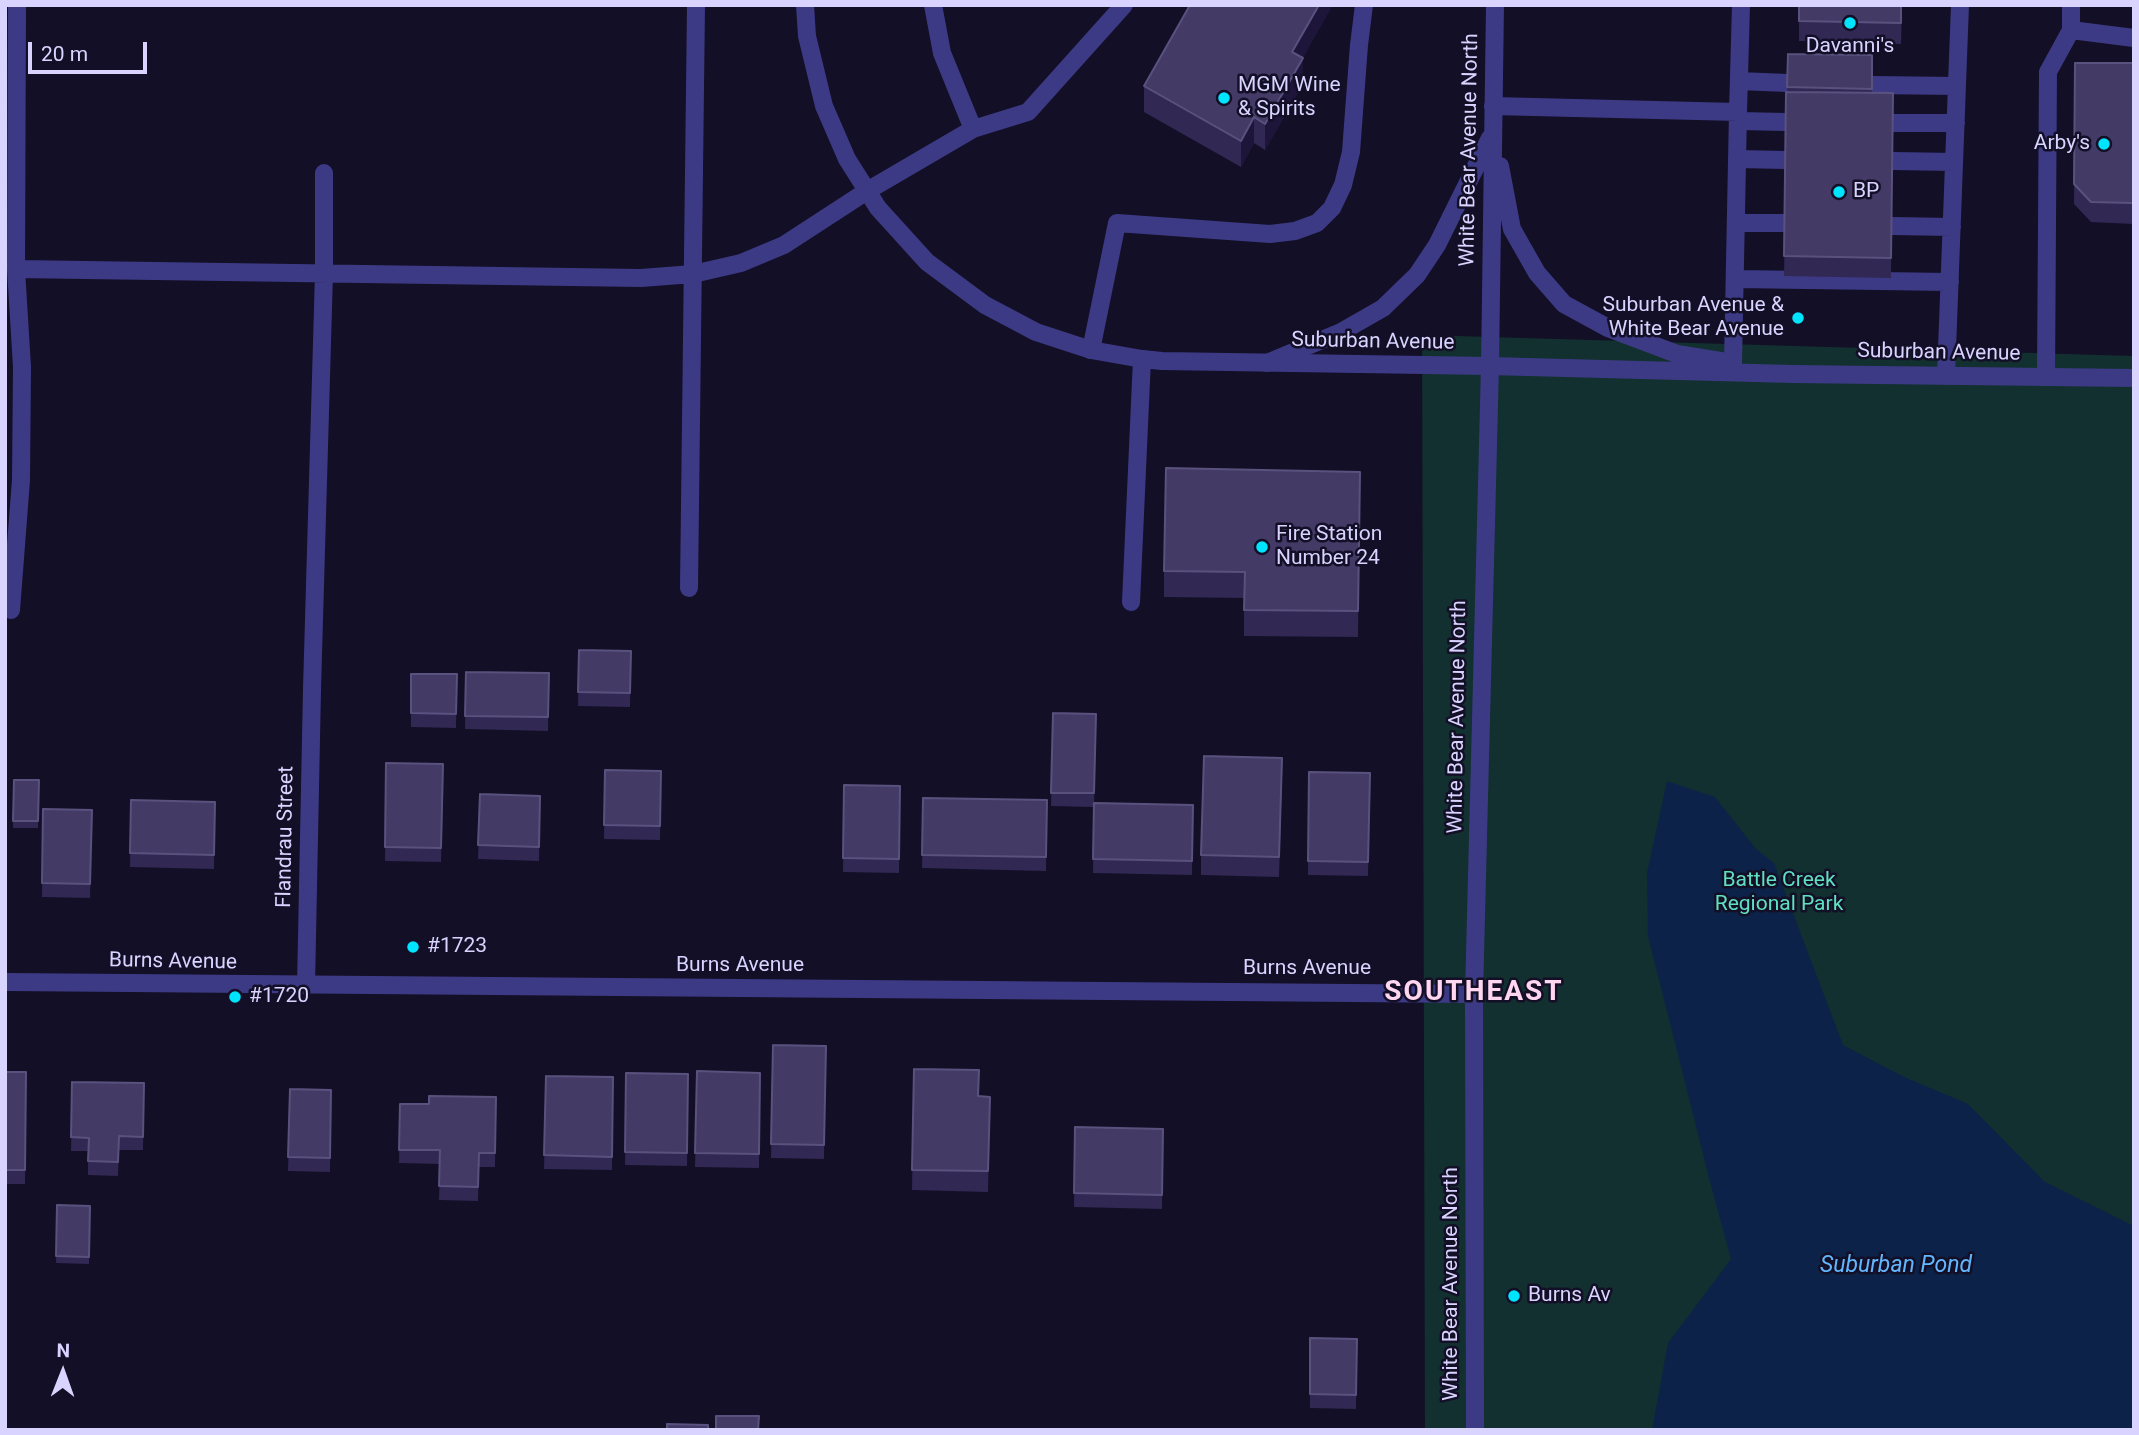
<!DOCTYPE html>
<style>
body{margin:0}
#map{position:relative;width:2139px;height:1435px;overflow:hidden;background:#130f26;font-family:Roboto,sans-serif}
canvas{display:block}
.frame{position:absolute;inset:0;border:7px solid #d9d4ff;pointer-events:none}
.north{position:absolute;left:28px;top:1337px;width:70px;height:70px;-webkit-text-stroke:5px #130f26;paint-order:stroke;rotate:1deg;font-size:19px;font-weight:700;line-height:28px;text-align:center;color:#d9d4ff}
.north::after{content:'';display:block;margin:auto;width:24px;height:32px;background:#d9d4ff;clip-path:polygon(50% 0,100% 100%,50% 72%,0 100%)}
.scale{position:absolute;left:28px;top:42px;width:119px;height:32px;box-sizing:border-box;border:4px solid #d9d4ff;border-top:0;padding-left:9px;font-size:21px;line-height:24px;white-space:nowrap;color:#d9d4ff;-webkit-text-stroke:5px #130f26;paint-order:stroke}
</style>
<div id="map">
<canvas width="2139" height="1435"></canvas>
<div class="frame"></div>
<div class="north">N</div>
<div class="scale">20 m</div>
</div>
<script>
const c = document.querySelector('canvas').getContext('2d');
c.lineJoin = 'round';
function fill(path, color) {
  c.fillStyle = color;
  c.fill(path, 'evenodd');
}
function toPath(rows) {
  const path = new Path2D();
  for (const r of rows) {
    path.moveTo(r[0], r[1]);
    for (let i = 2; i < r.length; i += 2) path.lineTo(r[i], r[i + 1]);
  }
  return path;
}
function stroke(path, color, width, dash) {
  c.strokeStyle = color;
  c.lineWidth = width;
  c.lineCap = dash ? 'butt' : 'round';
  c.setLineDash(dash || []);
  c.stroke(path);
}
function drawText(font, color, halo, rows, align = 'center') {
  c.font = font + ' Roboto,sans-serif';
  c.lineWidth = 5;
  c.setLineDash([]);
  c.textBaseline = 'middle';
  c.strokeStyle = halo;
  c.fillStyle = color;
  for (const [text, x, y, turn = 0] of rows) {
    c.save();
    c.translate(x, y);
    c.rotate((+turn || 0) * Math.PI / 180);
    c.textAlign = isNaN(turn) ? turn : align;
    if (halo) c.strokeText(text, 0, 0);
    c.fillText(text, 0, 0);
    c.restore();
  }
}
const green = toPath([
 [1422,335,2134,356,2134,1430,1425,1430]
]);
const water = toPath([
 [1667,781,1715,797,1756,849,1774,863,1843,1045,1902,1076,1968,1104,2045,1182,2134,1226,2134,1430,1652,1430,1668,1343,1731,1259,1710,1182,1648,936,1647,873]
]);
const service = toPath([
 [933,5,942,53,973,129],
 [2071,30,2134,38],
 [1739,81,1788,83],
 [1872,85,1957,86],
 [1493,106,1738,112,1733,363],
 [1738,112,1741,5],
 [1738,121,1786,122],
 [1893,123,1956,123],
 [1737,159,1786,160],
 [1893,161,1954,162],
 [1736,223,1785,223],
 [1892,226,1952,227],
 [16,269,641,278,693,274,741,263,784,245,867,191,973,129,1028,112,1124,5],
 [1735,279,1950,282],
 [1091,350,1117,223,1270,234,1295,231,1317,223,1332,208,1343,185,1351,152,1359,45,1364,5],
 [1946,376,1960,5],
 [2046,377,2048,72,2071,30,2071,5],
 [689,588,696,5],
 [1131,602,1142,359],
 [11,610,21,480,22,367,16,269,17,5],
 [312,689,324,273,324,173]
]);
const minor = toPath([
 [805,5,807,36,824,106,847,159,878,208,927,262,985,305,1036,332,1091,350,1142,359,1162,361,1490,366],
 [306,986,312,689]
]);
const tertiary = toPath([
 [1500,166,1512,229,1537,273,1564,304,1608,328,1677,354,1733,363],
 [1267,363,1341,332,1383,308,1417,275,1437,245,1490,138],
 [1490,366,1792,374,2134,378],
 [5,982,1474,994],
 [1475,1430,1474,994,1490,366,1495,5]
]);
const wall = toPath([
 [1799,5,1902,5,1901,44,1799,41],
 [1788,54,1872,55,1872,93,1893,93,1891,278,1784,276],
 [1303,58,1303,84,1265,150,1254,143,1241,167,1144,112,1144,86],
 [2075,63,2134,63,2133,224,2091,222,2074,204],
 [1360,472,1358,637,1244,636,1244,598,1164,597,1164,571],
 [579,650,631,651,630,707,578,706],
 [466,672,549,673,548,731,465,729],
 [411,674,457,674,456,728,411,727],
 [1053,713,1096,714,1094,807,1051,806],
 [386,763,443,764,441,862,385,861],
 [605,770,661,771,660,840,604,839],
 [1309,772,1370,773,1368,876,1308,875],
 [1282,778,1279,877,1201,875,1201,855],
 [14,780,39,780,38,828,13,828],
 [844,785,900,786,899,873,843,872],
 [480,794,540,796,539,861,478,859],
 [923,798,1047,800,1046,871,922,868],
 [131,800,215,802,214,869,130,867],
 [1094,803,1193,805,1192,875,1093,873],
 [43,809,92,810,90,898,42,897],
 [773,1045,826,1046,824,1159,771,1158],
 [914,1069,979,1096,990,1097,988,1192,912,1190],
 [697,1071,760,1073,759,1168,695,1167],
 [5,1072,26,1072,25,1184,5,1184],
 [626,1073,688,1074,687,1166,625,1165],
 [546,1076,613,1077,612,1170,544,1169],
 [72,1082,144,1083,143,1150,119,1150,118,1176,88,1175,88,1151,71,1151],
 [290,1089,331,1090,330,1172,288,1171],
 [496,1097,495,1167,479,1167,478,1201,439,1200,440,1164,399,1163,400,1104,429,1104],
 [1075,1127,1163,1129,1162,1209,1074,1207],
 [57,1205,90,1206,89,1264,56,1263],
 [1357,1339,1356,1409,1310,1408,1310,1394]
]);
const shadedWall = toPath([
 [1319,5,1333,5,1303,58,1303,84,1265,150,1265,124,1292,52],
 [1254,117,1254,143,1241,167,1241,141]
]);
const building = toPath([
 [1190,5,1319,5,1292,52,1303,58,1265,124,1254,117,1241,141,1144,86,1190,5],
 [1799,5,1901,5,1901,23,1799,21,1799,5],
 [1788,54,1872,55,1872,89,1787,87,1788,54],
 [2075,63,2134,63,2133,203,2091,202,2074,184,2075,63],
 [1786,92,1893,93,1891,258,1784,256,1786,92],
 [1166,468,1360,472,1358,611,1244,610,1245,572,1164,571,1166,468],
 [579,650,631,651,630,693,578,692,579,650],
 [466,672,549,673,548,717,465,716,466,672],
 [411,674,457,674,456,714,411,713,411,674],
 [1053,713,1096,714,1094,793,1051,793,1053,713],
 [1204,756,1282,758,1279,857,1201,855,1204,756],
 [386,763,443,764,441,848,385,847,386,763],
 [605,770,661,771,660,826,604,825,605,770],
 [1309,772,1370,773,1368,862,1308,861,1309,772],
 [14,780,39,780,38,821,13,821,14,780],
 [844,785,900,786,899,859,843,858,844,785],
 [480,794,540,796,539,847,478,845,480,794],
 [923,798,1047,800,1046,857,922,855,923,798],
 [131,800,215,802,214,855,130,853,131,800],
 [1094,803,1193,805,1192,861,1093,859,1094,803],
 [43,809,92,810,90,884,42,883,43,809],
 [773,1045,826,1046,824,1145,771,1144,773,1045],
 [914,1069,979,1070,978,1096,990,1097,988,1171,912,1170,914,1069],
 [697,1071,760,1073,759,1154,695,1153,697,1071],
 [5,1072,26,1072,25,1170,5,1170,5,1072],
 [626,1073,688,1074,687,1153,625,1152,626,1073],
 [546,1076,613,1077,612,1157,544,1155,546,1076],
 [72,1082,144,1083,143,1137,119,1136,118,1162,88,1161,89,1138,71,1137,72,1082],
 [290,1089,331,1090,330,1158,288,1157,290,1089],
 [429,1096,496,1097,495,1153,479,1153,478,1187,439,1186,440,1150,399,1150,400,1104,429,1104,429,1096],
 [1075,1127,1163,1129,1162,1195,1074,1193,1075,1127],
 [57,1205,90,1206,89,1257,56,1256,57,1205],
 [1310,1338,1357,1339,1356,1395,1310,1394,1310,1338],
 [716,1416,759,1416,758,1430,716,1430,716,1416],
 [667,1424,708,1425,708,1430,667,1430,667,1424]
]);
const markers = [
 [1850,23,7,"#00e5ff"],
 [1224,98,7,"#00e5ff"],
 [2104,144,7,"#00e5ff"],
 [1839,192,7,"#00e5ff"],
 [1798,318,7,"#00e5ff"],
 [1262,547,7,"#00e5ff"],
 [413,947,7,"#00e5ff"],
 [235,997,7,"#00e5ff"],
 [1514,1296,7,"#00e5ff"]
];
const poiNames = [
 ["Davanni's",1850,47,"center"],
 ["MGM Wine",1238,86],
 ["& Spirits",1238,110],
 ["Arby's",2090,144,"right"],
 ["BP",1853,192],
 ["Suburban Avenue &",1784,306,"right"],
 ["White Bear Avenue",1784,330,"right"],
 ["Fire Station",1276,535],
 ["Number 24",1276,559],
 ["#1723",427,947],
 ["#1720",249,997],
 ["Burns Av",1528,1296]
];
const streetNames = [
 ["White Bear Avenue North",1470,150,-89],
 ["Suburban Avenue",1373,342,1],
 ["Suburban Avenue",1939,353,1],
 ["White Bear Avenue North",1458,717,-89],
 ["Flandrau Street",286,837,-89],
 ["Burns Avenue",173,962,1],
 ["Burns Avenue",740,966],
 ["Burns Avenue",1307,969],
 ["White Bear Avenue North",1452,1284,-90]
];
const parkNames = [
 ["Battle Creek",1779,881],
 ["Regional Park",1779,905]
];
const waterNames = [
 ["Suburban Pond",1896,1266]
];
const districtNames = [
 ["SOUTHEAST",1474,993]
];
fill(green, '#12302f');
fill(water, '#0c2248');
stroke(service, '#3d3a85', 18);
stroke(minor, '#3d3a85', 18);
stroke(tertiary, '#3d3a85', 18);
fill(wall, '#312854');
fill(shadedWall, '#1d163a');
fill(building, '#433a66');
stroke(building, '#5a527e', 2);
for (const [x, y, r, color] of markers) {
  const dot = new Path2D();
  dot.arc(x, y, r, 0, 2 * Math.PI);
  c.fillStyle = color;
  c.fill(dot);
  stroke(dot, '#130f26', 2.5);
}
drawText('21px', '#d9d4ff', '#130f26', poiNames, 'left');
drawText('21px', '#d9d4ff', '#130f26', streetNames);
drawText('21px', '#5fe0c0', '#130f26', parkNames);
drawText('italic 23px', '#62b6ff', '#130f26', waterNames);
c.letterSpacing = '2px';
drawText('bold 28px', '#ffd6f0', '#130f26', districtNames);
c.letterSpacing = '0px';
</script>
